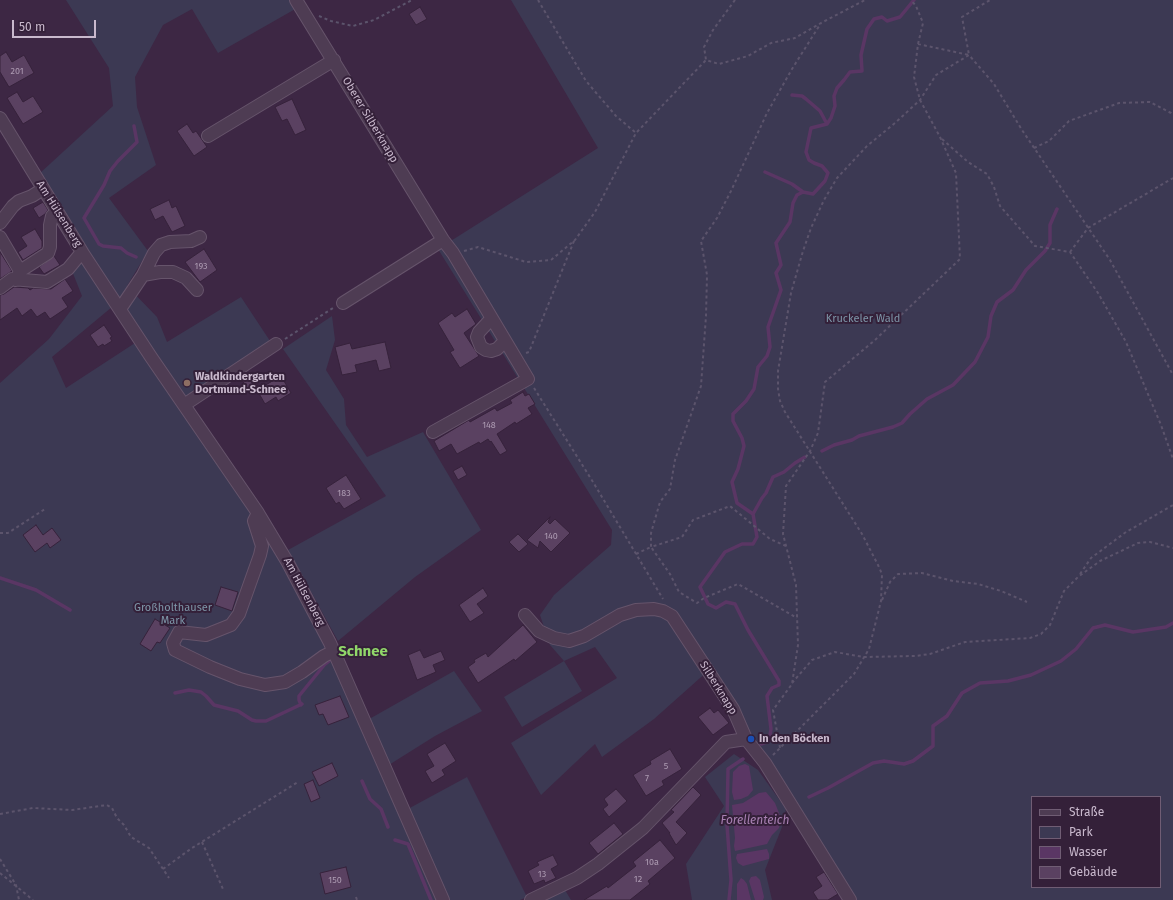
<!DOCTYPE html>
<meta charset="utf-8">
<style>
body{margin:0}
#map{position:relative;width:1173px;height:900px;overflow:hidden;background:#3d2744;font-family:"Fira Sans",sans-serif}
canvas{display:block}
.legend{position:absolute;left:1031px;top:796px;width:130px;height:92px;box-sizing:border-box;background:#342039;border:1px solid #705d74;margin:0;padding:5px 7px;list-style:none;font-size:12px;color:#c9b9cd}
.legend li{display:flex;align-items:center;gap:8px;height:20px}
.legend b{width:20px;border:1px solid #705d74}
.scale{position:absolute;left:12px;top:20px;width:84px;height:18px;box-sizing:border-box;border:2px solid #c9b9cd;border-top:0;padding-left:5px;font-size:12px;line-height:14px;white-space:nowrap;color:#c9b9cd;-webkit-text-stroke:3px #342039;paint-order:stroke}
</style>
<div id="map">
<canvas width="1173" height="900"></canvas>
<ul class="legend">
<li><b style="height:5px;background:#4e3c53"></b>Straße</li>
<li><b style="height:11px;background:#3c3953"></b>Park</li>
<li><b style="height:11px;background:#5a3664"></b>Wasser</li>
<li><b style="height:11px;background:#5a4161"></b>Gebäude</li>
</ul>
<div class="scale">50 m</div>
</div>
<script>
const c = document.querySelector('canvas').getContext('2d');
c.lineJoin = 'round';
function fill(path, color) {
  c.fillStyle = color;
  c.fill(path, 'evenodd');
}
function toPath(rows) {
  const path = new Path2D();
  for (const r of rows) {
    path.moveTo(r[0], r[1]);
    for (let i = 2; i < r.length; i += 2) path.lineTo(r[i], r[i + 1]);
  }
  return path;
}
function stroke(path, color, width, dash) {
  c.strokeStyle = color;
  c.lineWidth = width;
  c.lineCap = dash ? 'butt' : 'round';
  c.setLineDash(dash || []);
  c.stroke(path);
}
function drawText(font, color, halo, rows, align = 'center') {
  c.font = font + ' "Fira Sans",sans-serif';
  c.lineWidth = 4;
  c.setLineDash([]);
  c.textBaseline = 'middle';
  c.strokeStyle = halo;
  c.fillStyle = color;
  for (const [text, x, y, turn = 0] of rows) {
    c.save();
    c.translate(x, y);
    c.rotate((+turn || 0) * Math.PI / 180);
    c.textAlign = isNaN(turn) ? turn : align;
    if (halo) c.strokeText(text, 0, 0);
    c.fillText(text, 0, 0);
    c.restore();
  }
}
const green = toPath([
 [66,0,292,0,297,8,218,53,192,9,163,25,135,77,137,107,156,165,109,198,148,251,127,286,157,317,167,342,241,297,272,344,187,401,112,307,52,357,66,388,135,343,190,418,291,572,346,689,364,737,437,900,0,900,0,383,49,339,82,296,72,271,87,251,39,174,113,106,109,68],
 [511,0,1173,0,1173,900,854,900,709,670,654,719,602,757,595,744,541,795,511,743,617,678,595,647,564,661,582,691,522,727,504,697,564,661,550,645,540,615,554,595,611,545,612,530,438,249,598,148],
 [1032,797,1160,797,1160,887,1032,887],
 [332,316,335,340,326,370,344,399,346,425,367,457,423,432,481,530,415,577,338,641,288,550,386,496,283,349],
 [454,671,482,711,435,736,384,768,364,722],
 [734,754,758,770,786,809,782,827,765,870,772,900,692,900,686,864,724,806,705,777],
 [467,777,527,897,520,900,448,900,406,810],
 [565,890,571,900,546,900]
]);
const water = toPath([
 [745,764,749,766,753,790,748,796,741,799,734,800,732,792,733,772,739,766],
 [766,792,775,803,781,818,779,828,772,835,767,844,735,851,734,846,735,838,732,805,743,803,759,793],
 [767,849,769,854,769,859,743,866,738,863,736,858,737,854],
 [756,876,760,880,764,897,763,900,755,900,749,881,751,877],
 [741,878,744,880,747,884,751,900,737,900,737,884]
]);
const stream = toPath([
 [792,95,802,96,806,99,820,111,827,124],
 [134,126,137,142,118,161,110,171,104,185,84,218,99,244,103,246,121,248,127,253,136,257],
 [765,172,792,184,803,192],
 [822,451,834,445,852,440,859,436,893,427,902,423,910,414,927,399,953,385,975,362,988,337,991,316,997,302,1013,290,1026,270,1045,251,1050,243,1050,225,1057,209],
 [753,514,762,498,766,493,773,477,784,472,795,463,805,457],
 [0,578,36,590,70,610],
 [175,693,189,690,201,692,206,696,214,705,238,711,252,720,256,721,266,721,302,704],
 [301,705,299,700,299,696,325,664,329,661],
 [761,744,769,741,771,729,767,696,772,688,779,685,779,681,748,630,735,604,726,602,716,608,708,604,700,587,725,552,742,544,753,544,757,537,753,514,737,503,732,482,738,469,744,446,742,438,733,421,733,414,746,401,754,389,758,367,767,356,770,347,768,327,781,290,776,273,781,265,776,243,790,222,793,203,797,195,803,192,813,194,825,181,828,173,822,166,814,163,809,160,806,152,811,128,827,124,831,118,835,106,834,96,837,88,844,80,850,72,862,71,861,55,867,29,874,19,882,17,887,21,900,17,914,0],
 [362,781,370,799,381,809,388,827],
 [809,797,828,788,873,763,884,761,904,764,913,761,933,746,933,726,947,716,962,693,980,683,1008,681,1031,675,1061,661,1076,649,1093,628,1105,625,1133,632,1166,627,1173,623],
 [395,840,408,844,431,900],
 [729,900,731,880,727,825,728,769,743,759]
]);
const building = toPath([
 [420,7,427,19,416,25,409,14,420,7],
 [6,52,12,62,24,55,34,73,9,87,0,72,0,56,6,52],
 [17,92,23,102,33,96,43,112,23,124,7,98,17,92],
 [292,99,306,130,295,135,287,119,282,121,275,107,292,99],
 [187,124,193,133,196,131,207,147,194,156,177,131,187,124],
 [169,200,172,208,176,206,185,226,172,232,163,216,155,220,150,209,169,200],
 [43,202,48,210,45,214,39,218,33,208,43,202],
 [35,229,42,241,42,248,23,260,18,252,27,246,21,237,35,229],
 [204,249,217,270,200,282,185,262,204,249],
 [0,252,12,271,0,279,0,252],
 [54,256,60,265,44,274,39,267,54,256],
 [65,279,73,291,62,298,68,307,50,319,45,312,37,317,31,309,22,316,17,308,0,320,0,295,4,294,14,287,28,288,30,290,33,288,51,289,65,279],
 [467,309,476,324,464,333,479,356,460,368,450,352,454,350,438,323,452,313,455,317,467,309],
 [104,325,112,337,110,338,112,341,104,346,103,344,98,347,90,335,104,325],
 [385,342,391,368,379,371,376,360,355,365,357,372,342,375,335,347,350,343,352,349,385,342],
 [251,374,258,385,249,391,242,380,251,374],
 [281,376,291,393,278,401,276,397,265,404,257,390,281,376],
 [523,392,525,396,529,394,535,404,528,408,532,414,516,424,515,422,497,434,507,451,500,455,491,441,490,442,488,439,480,444,479,442,457,454,451,444,439,451,434,441,469,420,470,422,495,408,497,411,512,403,510,400,523,392],
 [462,466,467,475,458,480,453,471,462,466],
 [346,475,361,499,344,509,339,502,336,504,326,488,346,475],
 [550,517,548,522,550,524,555,519,570,533,551,552,540,541,538,548,527,540,550,517],
 [36,525,43,535,52,528,61,540,50,548,47,543,35,552,23,535,36,525],
 [518,534,528,544,519,552,509,542,518,534],
 [221,587,238,592,232,611,215,605,221,587],
 [483,588,488,596,477,604,484,613,470,622,459,605,483,588],
 [155,619,170,628,160,643,157,642,151,651,140,644,155,619],
 [523,625,537,642,515,661,514,659,478,683,468,667,475,662,474,660,486,653,488,657,523,625],
 [420,650,424,658,441,651,445,660,433,665,436,672,417,680,408,655,420,650],
 [340,696,349,717,328,725,323,714,319,715,315,705,340,696],
 [710,708,714,713,718,710,729,723,713,735,698,717,710,708],
 [445,743,456,761,442,770,445,775,432,783,425,771,434,766,427,754,445,743],
 [670,749,682,769,662,781,664,785,646,796,633,775,651,764,650,761,670,749],
 [332,763,338,776,319,786,312,772,332,763],
 [313,780,320,798,311,802,304,784,313,780],
 [693,787,701,795,676,822,687,833,676,845,669,833,670,833,662,823,674,812,671,810,693,787],
 [616,789,627,801,609,817,603,809,608,805,604,799,616,789],
 [614,823,623,834,598,854,589,843,614,823],
 [660,840,675,858,648,881,650,884,630,900,584,900,607,886,608,888,627,873,636,866,633,862,660,840],
 [553,855,558,865,551,869,556,878,545,883,544,880,534,884,528,871,539,865,537,862,553,855],
 [346,867,351,887,325,894,320,873,346,867],
 [824,872,838,894,828,900,818,900,813,892,822,886,816,877,824,872]
]);
const path = toPath([
 [538,0,586,81,616,116,636,133],
 [735,0,713,30,704,47,706,60,719,64,748,56,771,43,795,38,821,23,865,0],
 [319,16,331,21,353,26,374,20,412,0],
 [918,44,969,55,962,17,990,0],
 [942,139,968,162,987,174,994,187,1000,206,1035,246,1070,252,1098,293,1126,342,1161,425,1173,459],
 [1034,148,1049,141,1069,121,1119,103,1150,102,1171,113,1173,115],
 [464,251,478,247,526,262,551,260,575,240,595,212,636,133,706,60],
 [1070,252,1088,228,1173,178],
 [285,339,333,308],
 [526,353,529,352,574,241],
 [534,388,593,482,663,599],
 [0,533,8,533,45,509],
 [786,546,770,539,730,506,693,520,682,537,651,547,651,533,660,502,670,489,675,460,701,386,706,316,707,275,701,241,717,218,731,191,767,113,792,69,821,23],
 [636,554,651,547,670,574,679,592,697,603,704,598,738,584,797,618],
 [1080,574,1091,558,1126,532,1173,505],
 [882,600,890,582,898,574,922,573,953,581,978,584,1001,591,1027,602],
 [792,683,812,660,835,652,864,657,915,656,930,654,965,642,1030,638,1041,634,1050,625,1064,591,1078,577,1100,561,1138,543,1150,542,1173,548],
 [780,748,773,710,792,684,798,645,796,585,783,534,786,486,810,451,818,433,825,382,875,340,960,259,956,173,940,137,920,100,914,77,918,44,923,23,916,6,911,0],
 [773,755,854,674,869,649,881,601,882,574,878,565,862,534,785,412,780,401,778,389,778,371,791,293,803,251,811,228,824,200,837,178,867,146,895,123,920,100,936,75,969,55,994,84,1022,130,1110,260,1173,375],
 [0,814,33,808,72,810,107,805,112,808,117,818,124,825,131,837,149,848,169,878],
 [202,842,223,889],
 [0,859,16,885,19,900],
 [163,869,192,848,298,782],
 [0,873,33,900],
 [356,897,357,900]
]);
const minor = toPath([
 [296,0,443,240,453,253,528,379,433,432],
 [0,118,82,252,151,357,258,513,288,563,330,643,443,900],
 [208,136,334,60],
 [0,223,13,206,19,201,32,196,43,189],
 [0,237,20,271],
 [143,275,154,253,161,245,170,242,191,241,200,237],
 [16,280,20,271,48,253,50,247,50,225,52,216,57,212],
 [0,288,12,279,47,282,68,269,82,252],
 [343,303,443,240],
 [120,309,143,275,160,272,173,272,186,278,197,290],
 [491,319,479,332,477,337,481,347,486,350,491,351,497,349,505,341],
 [184,405,276,344],
 [258,513,254,521,262,546,260,555,239,614,231,625,206,635,179,632,173,643,175,650,210,667,240,679,265,685,285,682,302,672,324,656,334,651],
 [525,615,539,631,554,638,569,641,584,636,620,615,636,610,654,609,663,611,672,616,733,709,746,739,765,763,850,900],
 [531,900,577,878,598,864,643,828,726,742,746,739]
]);
const markers = [
 [187,383,4,"#8d6e63"],
 [751,739,4,"#1a4fb4"]
];
const numberNames = [
 ["201",17,71],
 ["193",201,266],
 ["148",489,425],
 ["183",344,493],
 ["140",551,536],
 ["5",666,766],
 ["7",647,778],
 ["10a",652,862],
 ["13",542,874],
 ["12",638,879],
 ["150",335,880]
];
const streetNames = [
 ["Oberer Silberknapp",370,120,59],
 ["Am Hülsenberg",59,214,58],
 ["Am Hülsenberg",304,592,62],
 ["Silberknapp",718,688,58]
];
const parkNames = [
 ["Kruckeler Wald",863,319],
 ["Großholthauser",173,608],
 ["Mark",173,621]
];
const poiNames = [
 ["Waldkindergarten",195,377],
 ["Dortmund-Schnee",195,390],
 ["In den Böcken",759,739]
];
const waterNames = [
 ["Forellenteich",755,821]
];
const districtNames = [
 ["Schnee",363,652]
];
fill(green, '#3c3953');
fill(water, '#5a3664');
stroke(stream, '#5a3664', 3.5);
fill(building, '#5a4161');
stroke(building, '#36223b', 1);
stroke(minor, '#66546b', 14);
stroke(path, '#5c546c', 2, [3, 3]);
stroke(minor, '#4e3c53', 12);
for (const [x, y, r, color] of markers) {
  const dot = new Path2D();
  dot.arc(x, y, r, 0, 2 * Math.PI);
  c.fillStyle = color;
  c.fill(dot);
  stroke(dot, '#342039', 1.5);
}
drawText('9px', '#ad9bb2', null, numberNames);
drawText('11px', '#c9b9cd', '#342039', streetNames);
drawText('11px', '#7e96a8', '#342039', parkNames);
drawText('bold 11px', '#c9b9cd', '#342039', poiNames, 'left');
drawText('italic 12px', '#a981b3', '#342039', waterNames);
drawText('bold 15px', '#91d76a', '#342039', districtNames);
</script>
